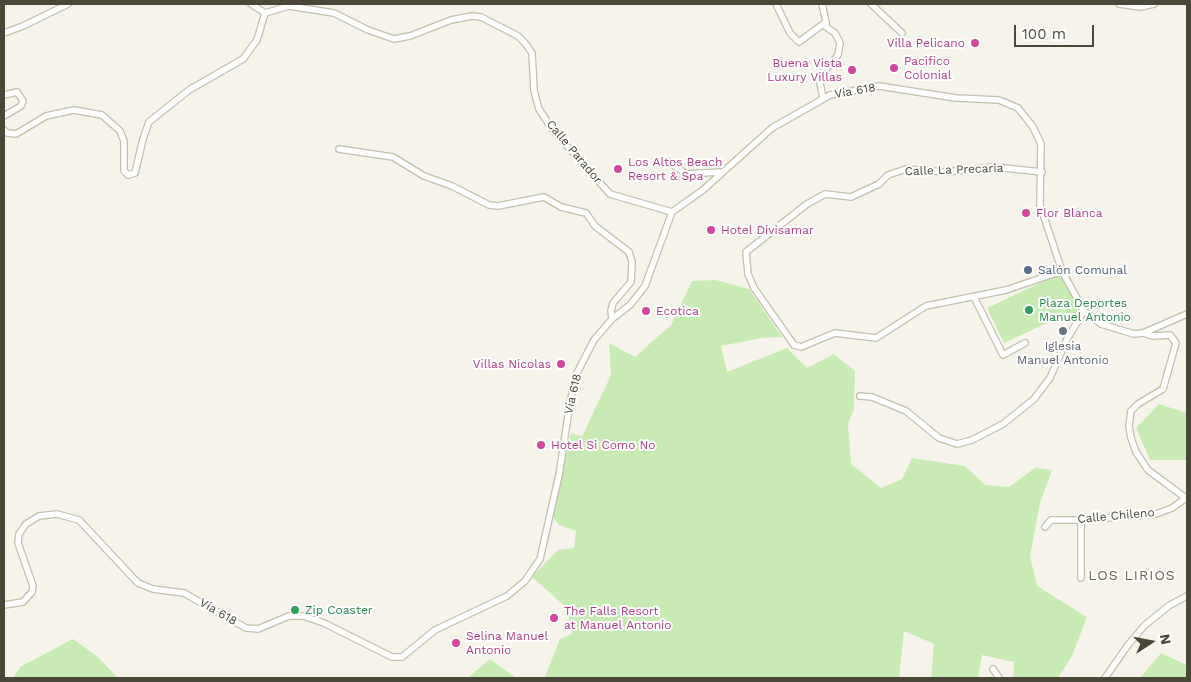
<!DOCTYPE html>
<meta charset="utf-8">
<style>
body{margin:0}
#map{position:relative;width:1191px;height:682px;overflow:hidden;background:#f6f4ea;font-family:"Work Sans",sans-serif}
canvas{display:block}
.frame{position:absolute;inset:0;border:5px solid #4b4738;pointer-events:none}
.north{position:absolute;left:1126px;top:617px;width:50px;height:50px;-webkit-text-stroke:4px #fff;paint-order:stroke;rotate:79deg;font-size:14px;font-weight:700;line-height:20px;text-align:center;color:#4b4738}
.north::after{content:'';display:block;margin:auto;width:18px;height:22px;background:#4b4738;clip-path:polygon(50% 0,100% 100%,50% 72%,0 100%)}
.scale{position:absolute;left:1014px;top:25px;width:80px;height:22px;box-sizing:border-box;border:2px solid #4b4738;border-top:0;padding-left:6px;font-size:15px;line-height:18px;white-space:nowrap;color:#4b4738;-webkit-text-stroke:4px #fff;paint-order:stroke}
</style>
<div id="map">
<canvas width="1191" height="682"></canvas>
<div class="frame"></div>
<div class="north">N</div>
<div class="scale">100 m</div>
</div>
<script>
const c = document.querySelector('canvas').getContext('2d');
c.lineJoin = 'round';
function fill(path, color) {
  c.fillStyle = color;
  c.fill(path, 'evenodd');
}
function toPath(rows) {
  const path = new Path2D();
  for (const r of rows) {
    path.moveTo(r[0], r[1]);
    for (let i = 2; i < r.length; i += 2) path.lineTo(r[i], r[i + 1]);
  }
  return path;
}
function stroke(path, color, width, dash) {
  c.strokeStyle = color;
  c.lineWidth = width;
  c.lineCap = dash ? 'butt' : 'round';
  c.setLineDash(dash || []);
  c.stroke(path);
}
function drawText(font, color, halo, rows, align = 'center') {
  c.font = font + ' "Work Sans",sans-serif';
  c.lineWidth = 4;
  c.setLineDash([]);
  c.textBaseline = 'middle';
  c.strokeStyle = halo;
  c.fillStyle = color;
  for (const [text, x, y, turn = 0] of rows) {
    c.save();
    c.translate(x, y);
    c.rotate((+turn || 0) * Math.PI / 180);
    c.textAlign = isNaN(turn) ? turn : align;
    if (halo) c.strokeText(text, 0, 0);
    c.fillText(text, 0, 0);
    c.restore();
  }
}
const green = toPath([
 [1059,274,1081,312,1074,325,1065,320,1063,323,1058,320,1066,314,1004,343,987,308],
 [716,280,749,289,782,337,762,338,721,346,727,372,787,348,807,368,834,354,855,371,854,409,848,424,851,464,881,488,902,479,912,458,965,466,985,485,1009,487,1035,468,1052,470,1040,503,1030,556,1037,586,1087,617,1072,656,1058,678,1013,678,1014,662,982,655,978,678,931,678,934,644,904,631,899,678,541,678,545,677,560,639,572,634,567,608,532,577,558,550,574,548,576,531,559,525,552,516,571,433,582,437,611,375,609,343,635,357,671,325,692,281],
 [1159,404,1187,413,1187,460,1150,460,1136,428],
 [73,639,98,657,118,678,13,678,20,667],
 [1161,653,1187,665,1187,678,1140,678],
 [490,659,516,678,468,678]
]);
const minor = toPath([
 [251,4,265,13,289,6,334,13,368,30,394,39,410,36,451,20,472,16,481,17,518,36,525,43,532,53,534,91,539,109,552,129,610,194,672,212],
 [776,4,790,33,799,42,826,22,826,27,835,33,840,43,838,55,819,78,823,98],
 [822,4,826,22],
 [871,4,902,33],
 [1119,4,1140,7,1154,4],
 [4,33,23,26,68,4],
 [4,95,17,92,23,101,21,106,4,116],
 [4,130,7,133,16,134,46,116,74,110,102,115,120,131,124,141,124,171,128,175,135,173,143,139,149,122,189,90,243,59,257,40,265,13],
 [339,149,393,157,424,176,452,186,489,205,498,206,544,197,561,207,586,213,595,226,629,252,632,262,631,282,613,303,611,311,612,319],
 [668,161,686,174,720,172],
 [1042,172,994,167,946,172,906,169,888,175,879,184,851,197,825,194,807,204,746,252,748,274,754,288,794,345,801,347,835,333,876,338,926,306,1006,290,1062,271],
 [974,297,1003,355,1025,343],
 [1143,333,1153,336,1170,335,1176,343,1163,389,1138,404,1131,411,1129,426,1131,438,1136,452,1148,470,1187,499],
 [860,396,872,397,906,411,939,438,957,444,972,440,1003,424,1034,399,1050,378,1067,339,1084,311],
 [1081,520,1081,578],
 [1045,527,1051,520,1081,520,1156,514,1172,508,1186,498],
 [4,605,23,602,32,592,33,586,18,543,19,534,26,524,39,516,57,514,79,520,138,583,153,589,184,593,246,628,258,629,289,616,303,616,324,623,392,657,402,657,435,630,507,596,525,581,540,559,559,475,570,403,577,373,594,340,612,319,630,305,645,286,672,212,703,190,772,128,830,95,879,86,956,98,999,100,1018,108,1033,127,1041,144,1040,205,1062,271,1084,311,1101,324,1134,334,1143,333,1187,314],
 [993,669,999,678],
 [1105,678,1128,645,1145,625,1170,605,1187,596]
]);
const markers = [
 [975,43,5,"#d1479c"],
 [894,68,5,"#d1479c"],
 [852,70,5,"#d1479c"],
 [618,169,5,"#d1479c"],
 [1026,213,5,"#d1479c"],
 [711,230,5,"#d1479c"],
 [1028,270,5,"#5c6f8a"],
 [1029,310,5,"#2e9e5b"],
 [646,311,5,"#d1479c"],
 [1063,331,5,"#6b7280"],
 [561,364,5,"#d1479c"],
 [541,445,5,"#d1479c"],
 [295,610,5,"#2e9e5b"],
 [554,618,5,"#d1479c"],
 [456,643,5,"#d1479c"]
];
const hotelNames = [
 ["Villa Pelicano",965,43,"right"],
 ["Pacifico",904,61],
 ["Colonial",904,75],
 ["Buena Vista",842,63,"right"],
 ["Luxury Villas",842,77,"right"],
 ["Los Altos Beach",628,162],
 ["Resort & Spa",628,176],
 ["Flor Blanca",1036,213],
 ["Hotel Divisamar",721,230],
 ["Ecotica",656,311],
 ["Villas Nicolas",551,364,"right"],
 ["Hotel Si Como No",551,445],
 ["The Falls Resort",564,611],
 ["at Manuel Antonio",564,625],
 ["Selina Manuel",466,636],
 ["Antonio",466,650]
];
const streetNames = [
 ["Vía 618",855,91,-10],
 ["Calle Parador",574,152,50],
 ["Calle La Precaria",954,170,-2],
 ["Vía 618",573,394,-77],
 ["Calle Chileno",1116,516,-5],
 ["Vía 618",218,612,30]
];
const serviceNames = [
 ["Salón Comunal",1038,270]
];
const leisureNames = [
 ["Plaza Deportes",1039,303],
 ["Manuel Antonio",1039,317],
 ["Zip Coaster",305,610]
];
const worshipNames = [
 ["Iglesia",1063,346],
 ["Manuel Antonio",1063,360]
];
const neighbourhoodNames = [
 ["LOS LIRIOS",1132,576]
];
fill(green, '#c7ebb2');
stroke(minor, '#c2bfac', 8);
stroke(minor, '#fff', 5.5);
for (const [x, y, r, color] of markers) {
  const dot = new Path2D();
  dot.arc(x, y, r, 0, 2 * Math.PI);
  c.fillStyle = color;
  c.fill(dot);
  stroke(dot, '#fff', 2);
}
drawText('12px', '#b23c85', '#fff', hotelNames, 'left');
drawText('12px', '#4b4738', '#fff', streetNames);
drawText('12px', '#4e5e75', '#fff', serviceNames, 'left');
drawText('12px', '#27864d', '#fff', leisureNames, 'left');
drawText('12px', '#5b616d', '#fff', worshipNames);
c.letterSpacing = '1px';
drawText('14px', '#6e674e', '#fff', neighbourhoodNames);
c.letterSpacing = '0px';
</script>
